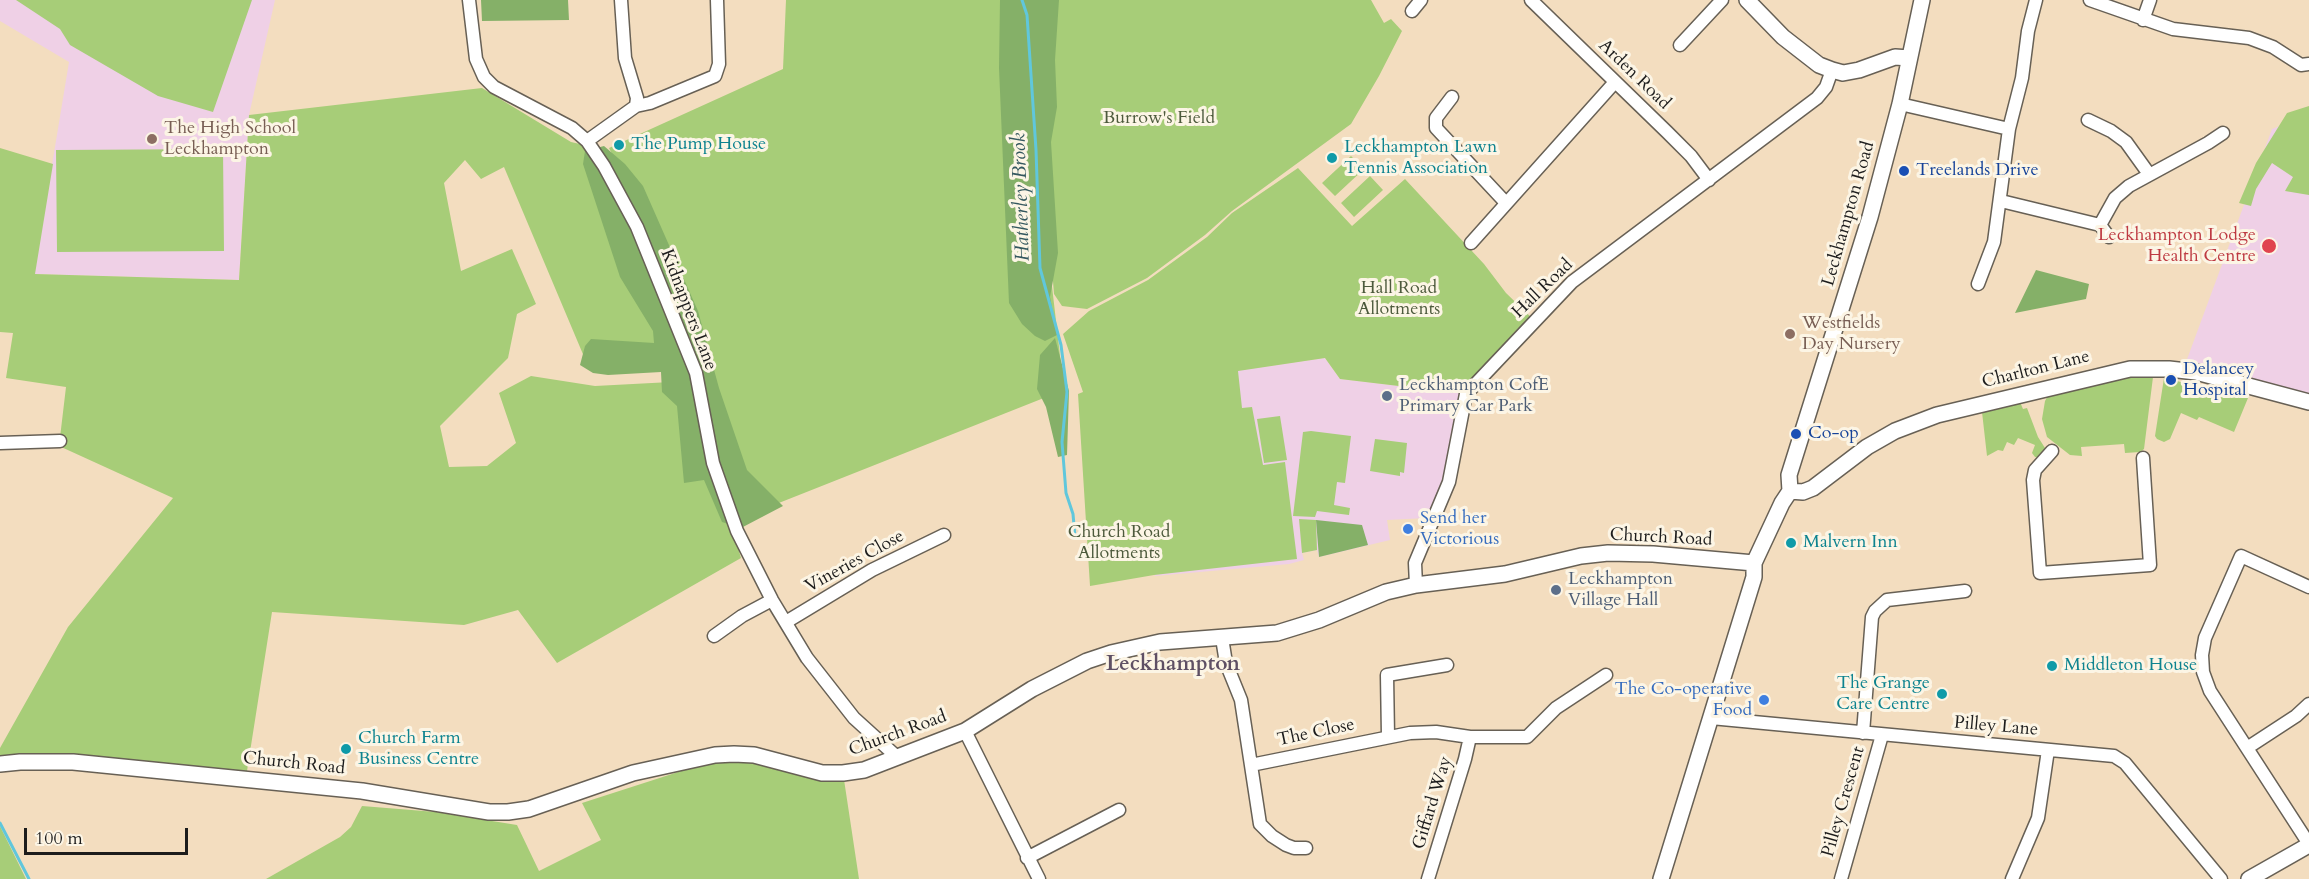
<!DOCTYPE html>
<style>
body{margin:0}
#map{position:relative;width:2309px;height:879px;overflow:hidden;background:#f3ddbf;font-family:Cardo,serif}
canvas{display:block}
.scale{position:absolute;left:24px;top:828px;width:164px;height:27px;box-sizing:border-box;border:3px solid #1c1c1c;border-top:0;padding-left:8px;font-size:18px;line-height:21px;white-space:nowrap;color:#1c1c1c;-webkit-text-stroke:4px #fcf5e5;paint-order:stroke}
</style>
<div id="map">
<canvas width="2309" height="879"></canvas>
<div class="scale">100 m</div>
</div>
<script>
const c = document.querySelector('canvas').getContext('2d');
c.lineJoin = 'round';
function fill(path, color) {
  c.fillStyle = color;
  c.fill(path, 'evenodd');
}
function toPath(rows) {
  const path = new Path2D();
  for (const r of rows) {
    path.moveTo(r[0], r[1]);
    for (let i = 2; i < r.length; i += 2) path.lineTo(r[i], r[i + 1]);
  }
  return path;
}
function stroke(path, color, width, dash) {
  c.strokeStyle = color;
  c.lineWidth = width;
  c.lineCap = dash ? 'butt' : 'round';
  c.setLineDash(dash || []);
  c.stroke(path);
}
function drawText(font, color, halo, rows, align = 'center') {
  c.font = font + ' Cardo,serif';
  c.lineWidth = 6;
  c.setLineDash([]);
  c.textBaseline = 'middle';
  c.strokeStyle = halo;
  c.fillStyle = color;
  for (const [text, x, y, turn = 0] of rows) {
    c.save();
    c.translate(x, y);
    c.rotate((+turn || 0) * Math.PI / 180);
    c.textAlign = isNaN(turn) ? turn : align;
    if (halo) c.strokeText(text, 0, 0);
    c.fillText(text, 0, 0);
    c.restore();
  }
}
const built = toPath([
 [0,0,275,0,249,115,239,280,34,274,69,62,0,21],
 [2309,115,2309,394,2186,362,2272,129],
 [1325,358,1340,379,1460,393,1455,409,1447,471,1443,484,1427,518,1387,520,1390,540,1319,557,1317,550,1302,553,1304,560,1289,564,1155,576,1130,386]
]);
const green = toPath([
 [16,0,252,0,213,112,158,96,70,45,60,29],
 [786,0,1029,0,1023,36,1064,390,746,516,702,359,585,359,504,167,481,179,465,160,444,183,461,271,512,249,536,304,517,314,508,358,440,426,449,467,487,466,516,443,499,393,531,376,595,386,690,381,741,558,557,663,518,610,464,625,272,612,247,771,0,756,0,748,68,627,173,498,59,446,66,387,6,378,13,333,0,332,0,148,53,164,35,274,239,280,249,115,482,88,571,142,602,149,615,160,609,148,783,69],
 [1039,0,1371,0,1384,23,1391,19,1402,31,1379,76,1351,124,1232,211,1205,235,1147,278,1087,309,1062,306,1054,294,1042,143],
 [2309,106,2309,195,2285,191,2293,177,2272,163,2256,189,2251,206,2239,203,2256,163,2287,113],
 [223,149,224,251,57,252,56,150],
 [1351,156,1364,169,1335,196,1322,183],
 [1298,168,1352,226,1405,179,1484,264,1506,293,1535,321,1466,394,1340,379,1325,358,1238,371,1242,408,1252,407,1263,465,1285,462,1297,559,1154,575,1090,586,1078,394,1083,392,1063,334,1089,311,1148,280,1207,237,1232,213],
 [1370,176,1383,190,1354,217,1341,203],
 [2132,371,2153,377,2144,449,2140,452,2125,453,2124,444,2081,447,2082,456,2070,455,2047,437,2042,419,2045,401,2051,390],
 [2164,378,2248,398,2234,432,2199,417,2197,420,2181,413,2170,439,2164,442,2157,439,2155,436],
 [2020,402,2023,409,2027,408,2038,437,2045,448,2043,458,2035,457,2032,453,2035,445,2018,438,2014,445,2007,442,2003,451,1998,450,1987,456,1982,412],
 [1280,416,1287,460,1264,463,1257,419],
 [1311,431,1351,436,1345,483,1337,482,1334,505,1350,508,1349,515,1317,511,1315,517,1293,516,1303,432],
 [1375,439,1407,443,1404,473,1400,472,1400,476,1370,471],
 [1299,519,1316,520,1317,550,1302,553],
 [734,754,843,773,859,879,266,879,340,837,351,827,362,806,436,812,517,825,539,871,601,840,582,803],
 [0,826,26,879,0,879]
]);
const forest = toPath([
 [481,0,568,0,569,20,482,21],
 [1000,0,1059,0,1055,60,1057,107,1051,142,1058,253,1050,297,1057,335,1045,341,1035,336,1022,324,1009,303,999,68],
 [604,146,625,164,643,186,698,311,719,388,747,470,783,506,741,528,722,522,704,480,684,483,677,406,662,392,661,372,608,375,593,373,580,365,585,346,591,339,654,343,653,331,620,277,583,164,585,151],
 [2036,270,2089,284,2086,299,2015,313],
 [1055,338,1069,391,1067,455,1058,457,1046,407,1037,389,1040,355],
 [1316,520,1362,525,1368,545,1319,557]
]);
const stream = toPath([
 [1022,0,1027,15,1036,150,1040,268,1061,345,1067,392,1062,442,1066,493,1073,514,1075,537],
 [0,823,29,879]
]);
const minor = toPath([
 [469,0,476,59,484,77,494,87,572,128,587,141,604,166,637,227,696,373,713,463,737,531,772,600,807,658,854,718,897,757],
 [621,0,625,58,637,98,636,106],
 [1531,0,1667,132,1691,156,1709,180],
 [2090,0,2173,29,2249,38,2273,47,2301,65,2309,64],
 [1412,11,1421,0],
 [2143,20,2150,0],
 [1680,45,1722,0],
 [1452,97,1436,118,1436,128,1506,203],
 [1900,104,2009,129],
 [2088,120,2111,131,2126,142,2149,174],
 [587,141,636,106,650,103,715,76,719,64,717,0],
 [2001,201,2100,225,2115,198,2129,186,2208,143,2223,133],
 [2100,225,2109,237],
 [1471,243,1615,82],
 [1978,284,1994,242,2009,129,2022,78,2028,31,2036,0],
 [0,443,60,441],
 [2052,451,2035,470,2033,480,2040,573,2150,565,2143,458],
 [1416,585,1415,563,1449,482,1466,394,1572,282,1817,98,1826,87,1832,70],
 [2309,587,2241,556,2205,638,2202,655,2203,672,2210,691,2309,844],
 [786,622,872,570,944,535],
 [714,636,742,616,772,600],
 [1222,638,1226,663,1241,700,1260,824,1272,836,1286,845,1294,848,1306,848],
 [1711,718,2114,756,2125,763,2221,879],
 [965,731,1039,879],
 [1863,733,1872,617,1875,611,1887,600,1965,591],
 [1388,736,1387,675,1447,665],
 [2247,748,2296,716,2309,704],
 [1251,765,1410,733,1436,732,1470,737,1527,737,1556,708,1606,675],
 [1027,858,1119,810],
 [1428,879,1465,759,1470,737],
 [1841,879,1882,735],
 [2012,879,2038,818,2048,750]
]);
const tertiary = toPath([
 [1747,0,1783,37,1819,65,1832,70,1843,73,1859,70,1895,57,1909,58],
 [1790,491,1803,492,1813,488,1867,447,1895,431,1937,415,2130,369,2169,369,2196,372,2309,402],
 [0,764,20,762,73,762,362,791,489,812,508,812,529,809,633,773,715,755,734,754,754,755,822,773,843,773,864,770,965,731,1032,689,1087,661,1111,653,1160,642,1277,633,1319,620,1386,592,1416,585,1505,574,1581,556,1608,553,1653,554,1754,563],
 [1661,879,1754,577,1754,563,1782,503,1790,491,1789,475,1870,217,1900,104,1922,0],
 [2249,879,2309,845]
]);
const markers = [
 [152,139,6,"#8d6e63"],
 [619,145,6,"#0f9aa8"],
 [1332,158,6,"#0f9aa8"],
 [1904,171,6,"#1a4fb4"],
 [2269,246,8,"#e0444e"],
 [1790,334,6,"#8d6e63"],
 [2171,380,6,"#1a4fb4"],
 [1387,396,6,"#5c6f8a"],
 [1796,434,6,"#1a4fb4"],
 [1408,529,6,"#3f7fe0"],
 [1791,543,6,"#0f9aa8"],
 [1556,590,6,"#5c6f8a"],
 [2052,666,6,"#0f9aa8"],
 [1942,694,6,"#0f9aa8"],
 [1764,700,6,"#3f7fe0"],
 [346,749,6,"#0f9aa8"]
];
const streetNames = [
 ["Arden Road",1634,75,44],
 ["Leckhampton Road",1849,214,-74],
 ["Hall Road",1543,289,-44],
 ["Kidnappers Lane",688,310,69],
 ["Charlton Lane",2036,370,-14],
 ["Church Road",1661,538,3],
 ["Vineries Close",855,562,-29],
 ["Pilley Lane",1996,727,5],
 ["The Close",1316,733,-12],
 ["Church Road",898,734,-20],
 ["Church Road",294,764,6],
 ["Pilley Crescent",1844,802,-74],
 ["Giffard Way",1433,803,-73]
];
const parkNames = [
 ["Burrow's Field",1159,119],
 ["Hall Road",1399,289],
 ["Allotments",1399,310],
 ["Church Road",1119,533],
 ["Allotments",1119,554]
];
const educationNames = [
 ["The High School",164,129],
 ["Leckhampton",164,150],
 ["Westfields",1802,324],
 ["Day Nursery",1802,345]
];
const cultureNames = [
 ["The Pump House",631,145],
 ["Leckhampton Lawn",1344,148],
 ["Tennis Association",1344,169],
 ["Malvern Inn",1803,543],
 ["Middleton House",2064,666],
 ["The Grange",1930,684,"right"],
 ["Care Centre",1930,705,"right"],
 ["Church Farm",358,739],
 ["Business Centre",358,760]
];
const transitNames = [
 ["Treelands Drive",1916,171],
 ["Delancey",2183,370],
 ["Hospital",2183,391],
 ["Co-op",1808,434]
];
const healthNames = [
 ["Leckhampton Lodge",2256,236],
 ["Health Centre",2256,257]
];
const serviceNames = [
 ["Leckhampton CofE",1399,386],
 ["Primary Car Park",1399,407],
 ["Leckhampton",1568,580],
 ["Village Hall",1568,601]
];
const shopNames = [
 ["Send her",1420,519],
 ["Victorious",1420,540],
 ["The Co-operative",1752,690,"right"],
 ["Food",1752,711,"right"]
];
const waterNames = [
 ["Hatherley Brook",1022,197,-92]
];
const quarterNames = [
 ["Leckhampton",1173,665]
];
fill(built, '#efd0e6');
fill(green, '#a7cd78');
fill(forest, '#85b068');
stroke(stream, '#60c7dc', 3);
stroke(minor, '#676055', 15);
stroke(tertiary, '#676055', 18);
stroke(minor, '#fff', 12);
stroke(tertiary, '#fff', 15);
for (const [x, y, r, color] of markers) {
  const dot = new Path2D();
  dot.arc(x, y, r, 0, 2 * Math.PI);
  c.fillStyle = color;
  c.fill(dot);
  stroke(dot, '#fcf5e5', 2);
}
drawText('18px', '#1c1c1c', '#fcf5e5', streetNames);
drawText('18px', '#4d5a3c', '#fcf5e5', parkNames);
drawText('18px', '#785e54', '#fcf5e5', educationNames, 'left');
drawText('18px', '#0d838f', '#fcf5e5', cultureNames, 'left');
drawText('18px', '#164399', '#fcf5e5', transitNames, 'left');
drawText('18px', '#be3a42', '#fcf5e5', healthNames, 'right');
drawText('18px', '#4e5e75', '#fcf5e5', serviceNames, 'left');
drawText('18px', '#366cbe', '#fcf5e5', shopNames, 'left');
drawText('italic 20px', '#34585f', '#fcf5e5', waterNames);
drawText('bold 21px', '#5e4f64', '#fcf5e5', quarterNames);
</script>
